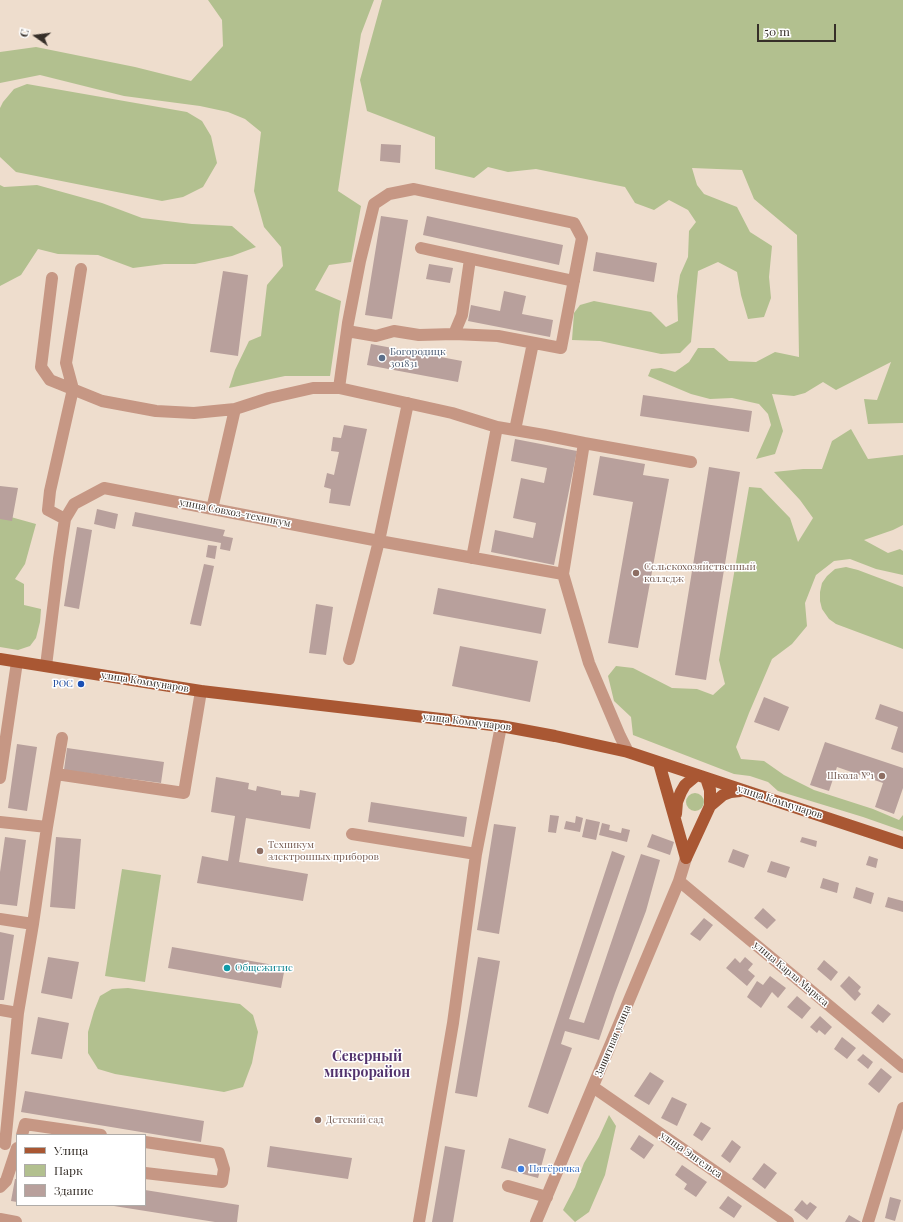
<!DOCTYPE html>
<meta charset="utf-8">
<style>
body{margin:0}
#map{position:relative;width:903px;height:1222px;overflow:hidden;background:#eeddcd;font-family:"Playfair Display",serif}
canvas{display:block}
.legend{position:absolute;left:16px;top:1134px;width:130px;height:72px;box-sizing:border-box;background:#fff;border:1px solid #afaca9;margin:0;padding:5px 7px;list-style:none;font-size:12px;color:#362f29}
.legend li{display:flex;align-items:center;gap:8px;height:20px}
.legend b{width:20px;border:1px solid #afaca9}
.north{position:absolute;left:16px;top:16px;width:40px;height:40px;-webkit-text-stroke:3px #fff;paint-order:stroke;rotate:284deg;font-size:11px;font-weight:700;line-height:16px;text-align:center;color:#362f29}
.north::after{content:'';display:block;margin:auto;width:14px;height:18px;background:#362f29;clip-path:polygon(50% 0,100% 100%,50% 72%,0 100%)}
.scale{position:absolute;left:757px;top:24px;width:79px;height:18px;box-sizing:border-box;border:2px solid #362f29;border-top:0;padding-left:5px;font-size:12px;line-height:14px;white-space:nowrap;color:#362f29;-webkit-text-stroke:3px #fff;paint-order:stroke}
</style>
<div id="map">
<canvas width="903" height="1222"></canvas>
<ul class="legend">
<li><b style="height:5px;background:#a95733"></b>Улица</li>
<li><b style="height:11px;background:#b2c08f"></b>Парк</li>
<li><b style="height:11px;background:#b8a09c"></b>Здание</li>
</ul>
<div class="north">С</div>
<div class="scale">50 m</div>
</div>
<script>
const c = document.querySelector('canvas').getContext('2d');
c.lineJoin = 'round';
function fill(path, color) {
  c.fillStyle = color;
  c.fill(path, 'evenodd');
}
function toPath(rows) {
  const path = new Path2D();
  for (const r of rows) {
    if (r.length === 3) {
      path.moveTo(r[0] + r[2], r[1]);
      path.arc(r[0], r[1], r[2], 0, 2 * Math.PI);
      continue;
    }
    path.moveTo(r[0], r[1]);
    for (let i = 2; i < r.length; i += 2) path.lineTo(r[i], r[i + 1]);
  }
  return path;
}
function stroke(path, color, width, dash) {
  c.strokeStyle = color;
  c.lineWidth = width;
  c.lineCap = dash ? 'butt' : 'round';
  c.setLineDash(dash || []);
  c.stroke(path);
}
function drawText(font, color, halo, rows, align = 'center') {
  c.font = font + ' "Playfair Display",serif';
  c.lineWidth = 3;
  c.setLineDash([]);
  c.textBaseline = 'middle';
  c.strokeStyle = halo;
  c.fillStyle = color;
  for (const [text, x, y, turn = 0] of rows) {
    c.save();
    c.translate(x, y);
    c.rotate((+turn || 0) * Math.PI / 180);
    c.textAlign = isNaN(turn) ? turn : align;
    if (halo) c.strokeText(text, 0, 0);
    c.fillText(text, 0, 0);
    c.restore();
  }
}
const green = toPath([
 [208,0,374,0,361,34,338,191,361,206,351,262,329,265,315,290,341,301,330,376,285,376,229,388,235,370,249,341,261,336,267,285,283,266,281,247,264,227,254,191,261,132,245,119,228,112,200,106,124,96,40,75,0,83,0,52,36,47,135,67,191,81,223,46,222,20],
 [382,0,903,0,903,423,868,424,864,399,877,400,891,362,836,390,823,382,805,393,794,396,772,394,783,431,775,454,756,459,771,425,768,414,759,404,732,398,710,399,691,394,648,376,651,369,661,368,675,372,689,362,698,348,714,348,729,361,756,362,775,352,799,357,797,235,754,199,742,170,692,168,697,185,704,194,737,207,750,232,772,246,769,277,771,298,764,317,748,319,741,295,737,272,718,262,698,271,691,342,680,353,661,354,600,341,572,340,574,313,580,305,594,301,651,312,666,327,678,321,677,296,680,275,688,257,689,231,696,222,688,210,669,200,654,210,635,203,625,187,536,169,508,172,488,167,474,178,435,169,435,137,367,111,360,80],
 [27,84,187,112,202,121,211,136,217,163,203,187,183,197,162,201,16,172,0,157,0,108,3,102,14,89],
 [0,185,4,187,37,185,102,203,142,218,192,224,232,226,256,247,232,256,195,264,164,264,133,268,98,255,58,254,38,249,21,275,0,286],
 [851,429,868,459,903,455,903,525,893,530,864,540,888,553,900,549,903,551,903,575,876,569,850,559,834,561,816,575,805,603,807,626,792,644,772,659,749,713,736,747,741,759,764,761,784,775,814,790,873,809,899,820,903,815,903,831,863,817,778,791,768,782,750,776,734,774,633,735,631,717,614,701,608,676,616,666,633,668,672,688,697,689,713,695,725,684,719,660,749,487,761,488,790,518,798,542,813,518,800,500,774,472,803,469,822,469,832,441],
 [0,514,36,524,25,564,15,579,24,584,24,605,41,609,40,622,36,638,30,646,18,650,0,647],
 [846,567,858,570,903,587,903,649,836,624,829,619,822,609,820,601,820,592,822,583,827,576,835,569],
 [695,802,9],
 [122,869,161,875,145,982,105,976],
 [128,988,240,1004,253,1015,258,1032,252,1063,243,1087,224,1092,115,1074,98,1069,88,1053,88,1032,94,1011,100,996,112,989],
 [609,1115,616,1126,605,1175,589,1212,575,1222,563,1210,575,1187,584,1163,599,1137]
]);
const building = toPath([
 [381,144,401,145,400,163,380,161],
 [381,216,408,220,392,319,365,315],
 [427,216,563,245,559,265,423,235],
 [596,252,657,263,654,282,593,271],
 [429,264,453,268,450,283,426,279],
 [223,271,248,275,238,356,210,352],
 [504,291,526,296,522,314,553,320,550,337,468,321,471,305,500,311],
 [371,344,462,361,458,382,367,365],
 [643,395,752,411,749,432,640,416],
 [344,425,367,429,350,506,329,503,331,489,324,487,327,473,334,475,339,452,331,451,333,437,341,438],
 [515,439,577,451,554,565,491,552,495,530,533,538,536,523,513,518,521,478,544,483,547,468,511,461],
 [600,456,645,464,643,475,669,479,638,648,608,643,633,502,593,495],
 [709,467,740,472,706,680,675,675],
 [0,486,18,488,12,521,0,519],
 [97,509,118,514,115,529,94,524],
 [135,512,225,530,223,536,233,538,230,551,220,549,221,543,132,526],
 [77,527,92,530,79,609,64,606],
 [208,545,217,546,215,559,206,557],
 [204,564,214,566,201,626,190,624],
 [438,588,546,609,541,634,433,614],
 [316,604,333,607,326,655,309,653],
 [460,646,538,661,530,702,452,686],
 [764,697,789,707,779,731,754,722],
 [880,704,903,712,903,753,891,749,898,727,875,719],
 [825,742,903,768,903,788,894,814,875,807,883,783,837,767,829,791,810,785],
 [17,744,37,747,27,811,8,808],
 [67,748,164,762,161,783,64,770],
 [216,777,249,783,248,789,256,791,257,786,281,791,281,795,299,797,300,790,316,793,310,829,246,818,239,862,308,874,303,901,197,883,202,856,228,861,235,816,211,812],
 [371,802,467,817,464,837,368,822],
 [550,815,559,816,556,833,548,832],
 [576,816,583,818,580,832,564,829,566,821,575,823],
 [586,819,600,822,596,840,582,837],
 [602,823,610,825,609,830,621,833,622,828,630,830,627,842,599,835],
 [494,824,516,827,499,934,477,930],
 [652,834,674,842,670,855,647,847],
 [5,837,26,840,17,906,0,904,0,872],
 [56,837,81,839,75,909,50,907],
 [802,837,817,841,816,847,800,842],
 [733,849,749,855,744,868,728,862],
 [612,851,625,856,569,1019,584,1023,641,854,660,860,646,911,615,993,599,1040,565,1031,561,1044,572,1048,548,1114,528,1107],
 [869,856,878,859,876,868,866,865],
 [771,861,790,867,786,878,767,872],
 [823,878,839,883,837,893,820,888],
 [856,887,874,893,871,904,853,898],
 [888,897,903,901,903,912,885,907],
 [763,908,776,920,767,929,754,918],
 [704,918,713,925,700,941,690,934],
 [0,932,14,935,4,1000,0,1000],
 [172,947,285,967,281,988,168,968],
 [48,957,79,962,72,999,41,993],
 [478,957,500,961,477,1097,455,1093],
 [745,957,753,964,748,970,755,976,747,986,726,968,735,958,740,963],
 [824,960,838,972,831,981,817,969],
 [770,976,786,988,778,998,772,992,761,1008,747,997,757,981,763,985],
 [849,976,861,987,858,991,861,994,855,1001,840,986],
 [797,996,811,1008,802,1019,787,1007],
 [878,1004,891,1014,883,1023,871,1013],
 [820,1016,832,1027,825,1035,819,1030,817,1033,810,1027],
 [38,1017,69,1023,62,1059,31,1054],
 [842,1037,856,1048,847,1059,834,1049],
 [863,1054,873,1062,868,1069,857,1060],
 [881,1068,892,1077,879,1093,868,1084],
 [650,1072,664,1081,649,1105,634,1096],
 [25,1091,204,1121,201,1142,21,1112],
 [672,1097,687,1104,677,1126,661,1118],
 [701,1122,711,1128,702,1141,693,1135],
 [639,1135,654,1145,644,1159,630,1149],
 [509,1138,546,1149,538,1178,501,1168],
 [732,1140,741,1147,730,1163,721,1156],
 [270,1146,352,1158,348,1179,267,1167],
 [445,1146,465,1150,453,1222,432,1222],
 [764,1163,777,1173,765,1189,752,1179],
 [682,1165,707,1182,696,1197,684,1189,687,1184,675,1175],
 [15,1179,17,1179,17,1202,11,1201],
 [145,1190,239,1205,237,1222,215,1222,114,1206,145,1205],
 [728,1196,742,1206,734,1218,719,1208],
 [890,1197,901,1200,895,1221,885,1218],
 [802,1200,807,1205,810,1202,817,1207,807,1220,794,1210],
 [849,1215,861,1222,845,1222]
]);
const minor = toPath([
 [421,248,574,281],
 [52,278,41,367,50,380,102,401,156,411,194,413,235,409],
 [347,331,376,336,394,331,419,335,454,334,462,315,470,259],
 [454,334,498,336,561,348,582,238,574,223,414,189,389,194,374,204,360,261,348,323,339,388,452,413,497,427,544,435,584,443,563,574,589,663,620,736,628,752],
 [515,430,533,343],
 [584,443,691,462],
 [212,509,235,409,269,398,313,388,339,388],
 [65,519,48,510,50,491,73,389,66,363,81,269],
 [472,558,497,427],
 [349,659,379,541,408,403],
 [46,666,59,559,65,519,74,504,104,488,379,541,563,574],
 [56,774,184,793,201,691],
 [0,778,17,662],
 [0,822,47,827],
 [352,834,476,854],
 [679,881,903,1067],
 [0,919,33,924],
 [0,1010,18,1013],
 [593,1087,788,1222],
 [22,1135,25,1124,101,1135],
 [145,1142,219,1153,224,1169,222,1182,145,1173],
 [5,1144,18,1013,33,924,47,827,62,738],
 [508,1186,547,1197],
 [0,1187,6,1181,17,1148],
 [0,1219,16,1222],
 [419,1222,453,1023,476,854,501,726],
 [536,1222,679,881,686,858],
 [868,1222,903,1108]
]);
const major = toPath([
 [0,659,201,691,501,726,555,736,628,752,903,843],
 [659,763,686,858],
 [706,778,710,790,710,806],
 [676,814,677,802,681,792,685,785,697,775],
 [686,858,710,806,723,795,731,792,740,791]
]);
const markers = [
 [382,358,4,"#5c6f8a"],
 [636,573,4,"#8d6e63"],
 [81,684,4,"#1a4fb4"],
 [882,776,4,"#8d6e63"],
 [260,851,4,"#8d6e63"],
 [227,968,4,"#0f9aa8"],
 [318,1120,4,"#8d6e63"],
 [521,1169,4,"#3f7fe0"]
];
const serviceNames = [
 ["Богородицк",390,352],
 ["301831",390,364]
];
const streetNames = [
 ["улица Совхоз-техникум",235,513,11],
 ["улица Коммунаров",145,682,9],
 ["улица Коммунаров",467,722,7],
 ["улица Коммунаров",780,802,18],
 ["улица Карла Маркса",791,974,40],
 ["Защитная улица",613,1041,-67],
 ["улица Энгельса",691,1155,35]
];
const educationNames = [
 ["Сельскохозяйственный",644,567],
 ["колледж",644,579],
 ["Школа №1",874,776,"right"],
 ["Техникум",268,845],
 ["электронных приборов",268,857],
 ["Детский сад",326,1120]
];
const transitNames = [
 ["РОС",73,684]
];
const cultureNames = [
 ["Общежитие",235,968]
];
const shopNames = [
 ["Пятёрочка",529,1169]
];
const districtNames = [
 ["Северный",367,1057],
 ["микрорайон",367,1073]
];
fill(green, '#b2c08f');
fill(building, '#b8a09c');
stroke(minor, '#c69784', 12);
stroke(major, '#a95733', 12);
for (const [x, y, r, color] of markers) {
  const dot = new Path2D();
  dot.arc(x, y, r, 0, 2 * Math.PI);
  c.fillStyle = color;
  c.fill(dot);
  stroke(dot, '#fff', 1.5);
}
drawText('10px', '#4e5e75', '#fff', serviceNames, 'left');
drawText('10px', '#362f29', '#fff', streetNames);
drawText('10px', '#785e54', '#fff', educationNames, 'left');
drawText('10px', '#164399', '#fff', transitNames, 'right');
drawText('10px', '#0d838f', '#fff', cultureNames, 'left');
drawText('10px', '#366cbe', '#fff', shopNames, 'left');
drawText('bold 14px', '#52326c', '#fff', districtNames);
</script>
